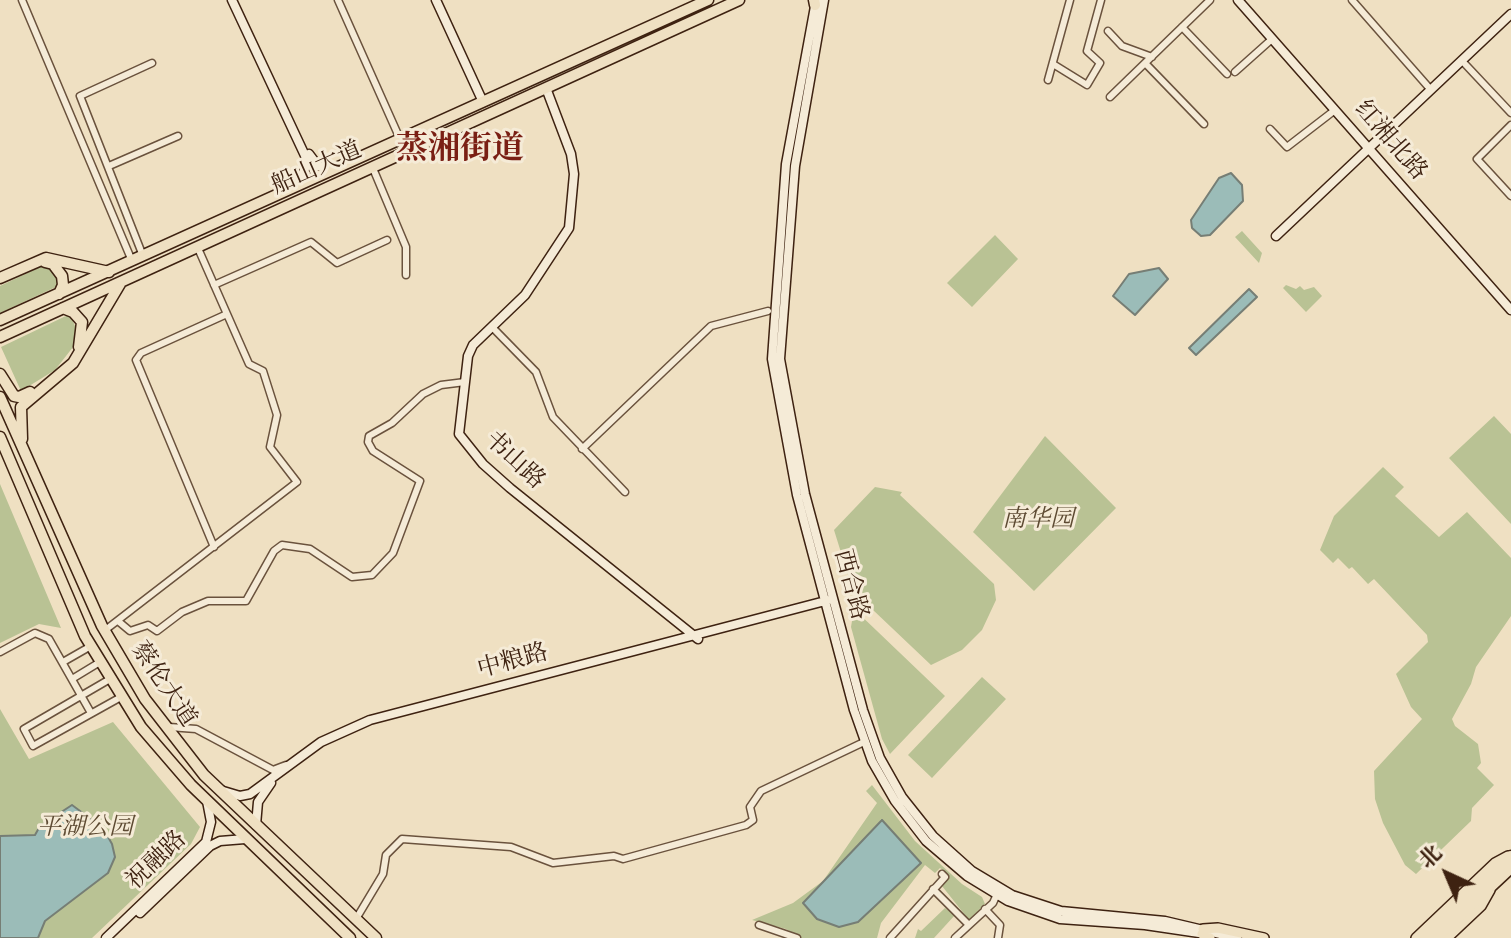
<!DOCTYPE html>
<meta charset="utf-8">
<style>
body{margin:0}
#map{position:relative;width:1511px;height:938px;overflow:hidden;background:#efe0c2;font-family:Cardo,"Noto Serif SC",serif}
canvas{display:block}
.north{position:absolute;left:1407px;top:834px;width:80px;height:80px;-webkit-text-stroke:6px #f5ebd7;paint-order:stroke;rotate:316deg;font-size:22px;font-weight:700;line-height:32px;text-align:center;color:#3e2211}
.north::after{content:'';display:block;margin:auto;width:28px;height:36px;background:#3e2211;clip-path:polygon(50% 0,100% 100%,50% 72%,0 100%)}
</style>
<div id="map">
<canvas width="1511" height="938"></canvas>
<div class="north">北</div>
</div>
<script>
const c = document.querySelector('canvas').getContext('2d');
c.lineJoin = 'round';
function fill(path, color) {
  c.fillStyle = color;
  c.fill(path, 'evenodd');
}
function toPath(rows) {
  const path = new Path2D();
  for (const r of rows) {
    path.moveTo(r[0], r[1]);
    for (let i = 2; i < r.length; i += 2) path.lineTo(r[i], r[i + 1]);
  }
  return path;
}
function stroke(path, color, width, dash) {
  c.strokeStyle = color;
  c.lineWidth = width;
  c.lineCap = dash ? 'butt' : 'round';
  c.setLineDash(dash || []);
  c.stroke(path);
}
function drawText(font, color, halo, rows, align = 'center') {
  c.font = font + ' Cardo,"Noto Serif SC",serif';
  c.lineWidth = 6;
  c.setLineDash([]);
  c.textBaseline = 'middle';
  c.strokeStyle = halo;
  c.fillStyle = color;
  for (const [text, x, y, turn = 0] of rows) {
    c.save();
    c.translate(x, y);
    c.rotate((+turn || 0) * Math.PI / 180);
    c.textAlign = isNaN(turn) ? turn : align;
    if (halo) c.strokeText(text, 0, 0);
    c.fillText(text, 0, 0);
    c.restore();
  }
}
const green = toPath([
 [1242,231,1262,253,1259,263,1235,237],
 [995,235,1018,259,972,307,947,283],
 [40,267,51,268,59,280,58,286,0,313,0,286],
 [1286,285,1296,289,1300,286,1304,290,1314,287,1322,296,1306,312,1283,288],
 [70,314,77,331,77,342,55,370,21,391,1,347],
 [1494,416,1511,434,1511,524,1449,458],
 [1045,436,1116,508,1034,591,973,532],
 [1383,467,1404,487,1395,496,1439,537,1467,512,1511,558,1511,616,1476,667,1471,684,1452,719,1455,726,1478,744,1481,763,1477,768,1494,785,1472,808,1471,821,1416,874,1405,865,1383,823,1375,799,1374,771,1422,719,1411,707,1396,674,1428,642,1427,635,1374,579,1368,584,1352,567,1349,569,1338,558,1333,563,1320,550,1334,516],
 [0,484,61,628,39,624,0,643],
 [875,487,902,492,900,495,994,584,996,600,982,630,962,650,931,665,853,591,834,530],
 [854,609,945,696,890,754,882,739,851,627],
 [982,677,1006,699,932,778,908,755],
 [0,709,29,759,113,722,200,827,191,844,92,938,0,938],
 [872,785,915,841,962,884,982,897,985,904,969,920,942,886,950,877,940,868,935,873,925,865,881,923,877,938,801,938,786,929,752,920,793,903,823,881,877,803,866,791],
 [945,908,955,915,934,938,915,938,918,929,921,931]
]);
const water = toPath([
 [1231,173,1242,185,1243,201,1210,235,1201,236,1192,228,1191,220,1219,178,1231,173],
 [1159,268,1168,279,1135,315,1113,296,1129,274,1159,268],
 [1249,289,1257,297,1196,355,1189,348,1249,289],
 [72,805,103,828,112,844,115,857,108,873,45,921,38,938,0,938,0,836,35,835,40,826,72,805],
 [882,820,921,863,858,922,839,927,817,919,803,903,882,820]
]);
const street = toPath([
 [22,0,132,261],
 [338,0,400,139],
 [1352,0,1431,90],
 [1182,27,1227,74],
 [1108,31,1122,46,1152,57],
 [1145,63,1204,124],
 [1053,64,1087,85,1100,63,1087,51,1101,0],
 [1465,64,1511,113],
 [1235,72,1272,39],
 [1048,80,1070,0],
 [1110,97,1210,0],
 [1511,125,1477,159,1511,196],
 [1270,129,1287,147,1335,110],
 [109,166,178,136],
 [372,166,406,247,406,275],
 [143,256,80,96,152,63],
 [214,285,311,242,337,263,387,240],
 [492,327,536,372,553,417,625,492],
 [582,449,711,326,768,311],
 [214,547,136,360,141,353,227,314],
 [118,621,130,631,148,625,157,631,182,612,208,601,246,601,274,551,282,545,310,549,352,577,372,575,393,553,420,481,373,451,368,442,369,436,392,423,423,394,441,385,465,382],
 [104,631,297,482,270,447,277,415,263,371,249,364,197,246],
 [0,652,35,633,49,639,91,713],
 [63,662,91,646],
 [72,679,100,662],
 [110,679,24,729,33,746,121,697],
 [169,727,196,729,273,770,286,765],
 [933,889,969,925],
 [985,909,1000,925,998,938],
 [356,919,383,874,386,855,402,839,511,847,553,863,614,856,623,859,746,825,753,820,750,807,761,791,864,742],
 [759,925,797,938],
 [890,938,945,877,942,874],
 [955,938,993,903,998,892]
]);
const secondary = toPath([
 [232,0,308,162,298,184],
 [436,0,483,102],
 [824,0,795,166,780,359,805,494,863,710,880,758,902,797,933,836,972,871,1012,895,1061,911,1165,921,1237,938],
 [1238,0,1511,310],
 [816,1,786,164,772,359,797,495,854,710,872,761,895,801,926,841,967,876,1008,901,1060,919,1145,925,1199,933],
 [546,88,571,154,574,174,569,228,525,295,473,345,468,356,459,434,483,464,510,488,698,639],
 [309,154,318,166,333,169],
 [1276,236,1511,14],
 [220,790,240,796,250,794,321,742,370,720,829,600],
 [256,825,258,802,271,783],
 [140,913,210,846,220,841,245,839],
 [106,938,206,842,211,822,207,801]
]);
const primary = toPath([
 [1203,929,1218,928,1264,938],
 [1202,934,1210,938],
 [1416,938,1495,863,1508,856],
 [1447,938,1481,906,1490,890]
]);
const highway = toPath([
 [814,0,815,5],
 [45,262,53,264,62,276,63,285,59,294],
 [0,278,46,258,109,272],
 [63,308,73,312,82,322,79,347],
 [0,320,708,0],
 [0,337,739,0],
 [0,374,14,396,19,397,30,392],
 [0,397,102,626,145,699,204,775,376,938],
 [0,437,85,636,141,727,191,785,350,938],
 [22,439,21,407,73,363,120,284],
 [1425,938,1511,856],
 [1436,938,1511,868]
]);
const streetNames = [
 ["红湘北路",1390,141,49],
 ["船山大道",317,169,-24],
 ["书山路",514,461,43],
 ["西合路",850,585,75],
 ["中粮路",513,662,-15],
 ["蔡伦大道",163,685,56],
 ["祝融路",157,861,-44]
];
const parkNames = [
 ["南华园",1038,520],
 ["平湖公园",85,828]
];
const districtNames = [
 ["蒸湘街道",460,151]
];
fill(green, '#b9c294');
fill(water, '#9bbcb8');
stroke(water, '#767e75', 2);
stroke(street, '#6a523d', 9);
stroke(secondary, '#3e2211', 11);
stroke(primary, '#3e2211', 12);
stroke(highway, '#3e2211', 13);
stroke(street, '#f5ebd7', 6);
stroke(secondary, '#f5ebd7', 8);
stroke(primary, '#efe0c2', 9);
stroke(highway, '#efe0c2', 10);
drawText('24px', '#3e2211', '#f5ebd7', streetNames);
drawText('italic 24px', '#5d4a32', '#f5ebd7', parkNames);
drawText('bold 32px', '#7a1f14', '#f5ebd7', districtNames);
</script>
